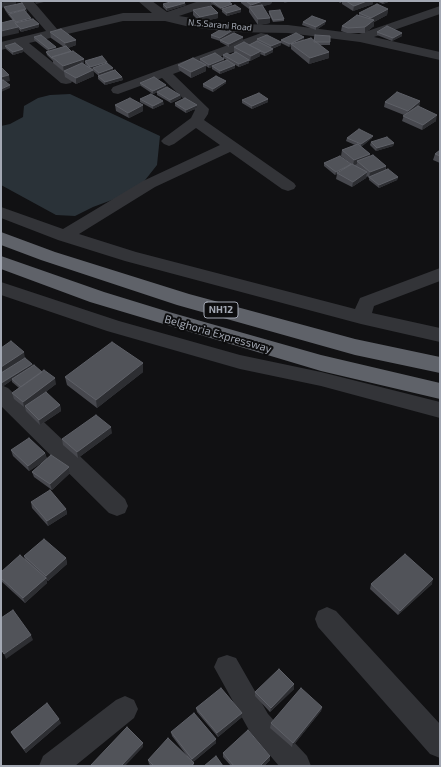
<!DOCTYPE html>
<style>
body{margin:0}
#map{position:relative;width:441px;height:767px;overflow:hidden;background:#111113;font-family:"Exo 2",sans-serif}
canvas{display:block}
.frame{position:absolute;inset:0;border:2px solid #a3a8b3;pointer-events:none}
</style>
<div id="map">
<canvas width="441" height="767"></canvas>
<div class="frame"></div>
</div>
<script>
const c = document.querySelector('canvas').getContext('2d');
c.lineJoin = 'round';
function fill(path, color) {
  c.fillStyle = color;
  c.fill(path, 'evenodd');
}
function toPath(rows) {
  const path = new Path2D();
  for (const r of rows) {
    path.moveTo(r[0], r[1]);
    for (let i = 2; i < r.length; i += 2) path.lineTo(r[i], r[i + 1]);
  }
  return path;
}
function stroke(path, color, width, dash) {
  c.strokeStyle = color;
  c.lineWidth = width;
  c.lineCap = dash ? 'butt' : 'round';
  c.setLineDash(dash || []);
  c.stroke(path);
}
function drawText(font, color, halo, rows, align = 'center') {
  c.font = font + ' "Exo 2",sans-serif';
  c.lineWidth = 4;
  c.setLineDash([]);
  c.textBaseline = 'middle';
  c.strokeStyle = halo;
  c.fillStyle = color;
  for (const [text, x, y, turn = 0] of rows) {
    c.save();
    c.translate(x, y);
    c.rotate((+turn || 0) * Math.PI / 180);
    c.textAlign = isNaN(turn) ? turn : align;
    if (halo) c.strokeText(text, 0, 0);
    c.fillText(text, 0, 0);
    c.restore();
  }
}
const water = toPath([
 [70,94,160,136,157,165,142,184,120,197,93,207,75,216,56,215,1,185,1,126,10,124,23,117,24,106,38,98,50,95]
]);
const minor = toPath([
 [20,1,33,1,57,29,123,13,152,13,138,1,152,1,167,12,199,1,217,1,215,4,179,16,231,24,288,25,359,34,440,6,440,14,374,37,440,52,440,60,360,42,288,33,231,32,190,27,165,21,123,21,29,43,71,77,73,80,71,83,66,84,61,83,17,46,1,50,1,42,46,31,20,1],
 [261,33,266,34,267,37,266,40,173,74,209,109,208,114,204,120,294,183,296,186,294,189,288,191,282,189,230,152,155,187,79,234,136,252,355,309,360,298,440,268,440,281,374,306,372,313,440,328,440,342,361,324,125,261,58,240,1,218,1,207,63,229,143,181,220,145,196,128,174,144,169,146,164,144,161,141,164,138,191,118,195,110,162,78,118,94,113,93,111,90,113,87,261,33],
 [1,282,119,321,240,355,321,372,440,402,440,418,321,386,240,369,107,331,1,295,1,282],
 [1,385,8,388,125,499,128,506,125,513,117,516,109,513,1,406,1,385],
 [327,607,336,611,440,724,440,758,430,754,318,627,315,619,318,611,327,607],
 [227,655,236,658,268,714,307,756,311,766,279,766,250,732,214,667,218,658,227,655],
 [125,696,134,700,138,709,134,718,75,766,39,766,43,756,116,700,125,696]
]);
const highway = toPath([
 [1,232,55,252,189,294,355,339,440,357,440,373,355,355,177,305,41,260,1,245,1,232],
 [1,256,104,292,169,312,321,355,440,383,440,399,321,371,90,302,1,269,1,256]
]);
const wall = toPath([
 [211,1,228,1,232,4,232,6,241,12,227,16,222,12,222,10,211,3],
 [241,1,272,1,271,4,263,6,270,23,258,25,249,12,249,9,241,3],
 [338,1,373,1,373,4,353,11,342,4,342,2,340,3],
 [376,1,391,1,383,4],
 [163,4,186,5,167,11,163,7],
 [4,7,26,9,27,12,26,12,39,27,21,32,18,28,19,33,15,23,10,17,9,16,5,10],
 [388,9,387,15,374,22,374,26,365,33,347,33,341,31,342,26,359,15,359,13],
 [193,10,218,13,218,18,200,22,193,15],
 [269,11,284,19,284,21,273,22,269,14],
 [303,22,325,24,316,30,302,25],
 [50,32,76,40,76,45,68,48,71,51,84,59,84,65,88,67,85,64,85,61,107,64,113,71,122,77,123,80,105,85,98,79,98,76,99,76,93,71,94,76,76,84,65,77,64,72,53,63,53,61,47,55,46,52,48,51,34,40,34,37,56,47,56,49,64,47,51,38],
 [377,32,402,36,392,41,377,35],
 [233,33,243,37,243,40,229,47,220,42,220,41,211,38,211,35],
 [304,37,304,40,330,42,330,45,319,45,329,52,329,58,309,64,291,49,291,46,289,47,281,43,281,40],
 [257,39,281,42,281,45,272,49,273,52,265,56,260,54,260,56,250,61,249,61,249,63,239,67,230,62,235,65,235,68,220,74,212,69,212,67,209,68,206,66,206,71,191,78,179,70,178,65,200,62,200,59,224,61,227,60,223,58,223,55,230,55,234,53,234,47,249,45,257,41],
 [5,46,23,49,23,52,13,55,6,49],
 [140,83,166,85,166,88,180,95,181,98,171,103,157,95,157,92,158,92,153,94,141,86],
 [226,83,213,92,203,87,203,84],
 [140,99,164,104,153,109,140,102],
 [268,99,268,102,252,109,242,103,242,100],
 [420,101,419,107,436,121,422,130,402,121,404,115,384,107,385,102],
 [175,103,197,108,186,113,175,106],
 [115,105,143,111,129,118,116,111],
 [347,138,372,138,361,147,370,154,369,157,386,166,386,171,398,177,397,180,379,188,369,180,369,178,367,176,366,178,352,187,336,179,337,174,335,175,324,166,324,163,351,164,341,156,342,150,355,145,346,141],
 [371,142,394,143,393,146,376,151,370,145],
 [440,150,440,163,433,160,435,154],
 [1,348,25,358,11,367,32,364,33,365,56,384,39,397,60,405,61,411,40,425,26,411,25,407,24,407,14,399,12,393,19,388,12,382,12,380,2,387,1,386],
 [143,372,97,408,67,385,65,377],
 [112,433,78,458,63,445,62,439],
 [11,450,45,453,47,459,69,467,70,473,52,490,34,477,32,472,47,459,29,471,13,456],
 [31,502,66,509,67,514,48,526,32,508],
 [24,556,66,558,67,564,48,581,46,579,47,583,25,603,1,581,1,572,25,560],
 [371,584,432,584,398,615,370,589],
 [294,689,270,712,255,696,255,692],
 [322,707,321,711,292,747,270,728,271,723],
 [196,708,242,713,242,717,218,737,197,712],
 [61,723,26,753,13,736,11,732],
 [171,732,216,739,216,743,193,762,194,766,151,766,149,764,148,760,187,756,172,736],
 [223,753,270,760,264,766,231,766,223,757]
]);
const shadedWall = toPath([
 [7,1,16,1,16,4,1,8,1,3],
 [38,1,48,1,36,4,35,2],
 [263,1,272,1,271,4,251,10,251,5],
 [285,1,292,1,284,3],
 [367,1,373,1,373,4,353,11,354,6],
 [385,1,391,1,383,4,384,2],
 [185,3,186,5,167,11,167,8],
 [232,4,232,7,222,9,221,10,221,8],
 [26,9,27,12,10,16,9,14,9,16,9,13],
 [241,9,241,12,227,16,227,13],
 [388,9,387,15,374,22,374,26,365,33,365,27,370,24,371,18],
 [218,13,218,18,200,22,200,17],
 [31,18,32,20,16,24,16,22],
 [270,18,270,23,258,25,258,19],
 [326,21,325,24,316,30,316,27],
 [39,24,39,27,21,32,21,29],
 [18,27,19,33,1,37,1,31],
 [233,30,233,33,220,40,220,41,220,38],
 [402,33,402,36,392,41,393,38],
 [243,37,243,40,229,47,229,44],
 [304,37,304,40,291,44,291,46,289,47,290,44],
 [76,40,76,45,66,49,65,43],
 [281,42,281,45,271,49,271,46],
 [56,47,57,50,49,52,49,49],
 [23,49,23,52,13,55,13,52],
 [273,49,273,52,265,56,265,53],
 [261,51,260,56,250,61,251,56],
 [329,52,329,58,309,64,310,58],
 [84,59,84,65,64,72,63,66],
 [224,59,224,62,212,66,212,67,209,68,209,65],
 [249,60,249,63,239,67,239,64],
 [107,62,108,65,90,69,90,67],
 [206,65,206,71,191,78,191,72],
 [235,65,235,68,220,74,220,71],
 [113,68,113,71,99,76,99,73],
 [93,70,94,76,76,84,76,78],
 [9,75,10,81,1,83,1,77],
 [122,77,123,80,105,85,105,82],
 [226,81,226,83,213,92,213,89],
 [10,85,10,88,1,92,1,89],
 [166,85,166,88,153,94,153,91],
 [180,95,181,98,171,103,170,100],
 [268,99,268,102,252,109,252,106],
 [163,101,164,104,153,109,153,106],
 [420,101,419,107,407,116,408,111],
 [143,105,143,111,129,118,128,113],
 [197,105,197,108,186,113,186,110],
 [437,115,436,121,422,130,423,125],
 [373,136,372,138,361,147,361,144],
 [394,143,393,146,376,151,377,148],
 [370,154,369,160,357,161,357,164,353,166,354,160],
 [352,165,337,173,337,174,335,175,336,172],
 [386,166,385,172,369,178,370,172],
 [367,172,366,178,352,187,353,182],
 [398,177,397,180,379,188,379,185],
 [24,352,25,358,1,373,1,367],
 [143,363,143,372,97,408,96,400],
 [32,364,33,367,12,379,12,380,2,387,1,384],
 [55,378,56,384,26,407,25,406,25,407,24,407,23,402],
 [60,405,61,411,40,425,39,420],
 [111,427,112,433,78,458,77,452],
 [45,453,47,459,29,471,28,466],
 [69,467,70,473,52,490,50,484],
 [66,509,67,514,48,526,47,521],
 [66,558,67,564,48,581,46,576],
 [46,578,47,583,25,603,23,598],
 [433,579,432,584,398,615,400,611],
 [31,635,33,640,6,659,4,654],
 [294,684,294,689,270,712,271,708],
 [322,707,321,711,292,747,293,743],
 [242,713,242,717,218,737,217,733],
 [59,719,61,723,26,753,24,749],
 [216,739,216,743,192,763,192,759],
 [143,743,143,747,125,766,121,766],
 [270,756,270,760,264,766,260,766]
]);
const building = toPath([
 [174,1,183,1,185,3,167,8,163,4,174,1],
 [212,1,228,1,232,4,221,8,212,1],
 [246,1,263,1,251,5,246,1],
 [346,1,367,1,354,6,346,1],
 [22,3,26,9,9,13,4,7,22,3],
 [377,4,388,9,371,18,359,13,377,4],
 [235,5,241,9,227,13,222,9,235,5],
 [262,5,270,18,258,19,249,7,262,5],
 [211,6,218,13,200,17,193,10,211,6],
 [24,10,31,18,16,22,9,14,24,10],
 [280,10,284,19,273,20,269,11,280,10],
 [357,15,374,20,365,27,348,28,342,26,357,15],
 [312,16,326,21,316,27,303,22,312,16],
 [33,19,39,24,21,29,15,23,33,19],
 [13,20,18,27,1,31,1,23,13,20],
 [387,26,402,33,393,38,377,32,387,26],
 [225,27,233,30,220,38,211,35,225,27],
 [61,29,76,40,65,43,50,32,61,29],
 [234,33,243,37,229,44,220,40,234,33],
 [296,33,304,37,290,44,281,40,296,33],
 [41,35,56,47,49,49,34,37,41,35],
 [267,35,281,42,271,46,257,39,267,35],
 [315,35,330,36,330,42,314,42,315,35],
 [311,38,329,52,310,58,291,44,311,38],
 [257,41,273,49,265,53,249,45,257,41],
 [244,42,261,51,251,56,234,47,244,42],
 [15,43,23,49,13,52,5,46,15,43],
 [66,46,71,51,52,57,53,58,52,58,46,52,66,46],
 [73,51,84,59,63,66,52,57,73,51],
 [236,52,249,60,239,64,223,55,227,53,230,55,236,52],
 [215,53,224,59,209,65,200,59,215,53],
 [102,56,107,62,90,67,85,61,102,56],
 [193,58,206,65,191,72,178,65,193,58],
 [227,60,235,65,220,71,212,66,227,60],
 [82,63,93,70,76,78,64,71,82,63],
 [107,63,113,68,99,73,93,68,107,63],
 [1,68,2,68,9,75,1,77,1,68],
 [115,70,122,77,105,82,98,76,115,70],
 [216,76,226,81,213,89,203,84,216,76],
 [154,77,166,85,153,91,140,83,154,77],
 [3,80,10,85,1,89,1,81,3,80],
 [167,87,180,95,170,100,157,92,167,87],
 [397,92,420,101,408,111,385,102,397,92],
 [259,93,268,99,252,106,242,100,259,93],
 [151,94,163,101,153,106,140,99,151,94],
 [130,98,143,105,128,113,115,105,130,98],
 [185,98,197,105,186,110,175,103,185,98],
 [418,106,437,115,423,125,403,116,418,106],
 [359,129,373,136,361,144,347,138,359,129],
 [387,137,394,143,377,148,371,142,387,137],
 [358,144,370,154,354,160,342,150,358,144],
 [440,150,440,156,435,154,440,150],
 [373,155,386,166,370,172,357,161,373,155],
 [340,156,351,164,346,167,336,172,324,163,340,156],
 [352,164,367,172,353,182,337,173,352,164],
 [388,169,398,177,379,185,369,177,388,169],
 [11,341,24,352,1,367,1,348,11,341],
 [112,342,143,363,96,400,65,377,112,342],
 [25,358,32,364,1,383,1,373,25,358],
 [34,365,42,372,21,387,12,379,34,365],
 [44,370,55,378,23,402,12,393,44,370],
 [46,392,60,405,39,420,25,406,46,392],
 [96,415,111,427,77,452,62,439,96,415],
 [29,438,45,453,28,466,11,450,29,438],
 [51,455,69,467,50,484,32,472,51,455],
 [50,490,66,509,47,521,31,502,50,490],
 [44,539,66,558,46,576,24,556,44,539],
 [405,554,433,579,400,611,371,584,405,554],
 [20,555,46,578,23,598,1,578,1,572,20,555],
 [13,610,31,635,4,654,1,649,1,618,13,610],
 [279,669,294,684,271,708,255,692,279,669],
 [221,688,242,713,217,733,196,708,221,688],
 [301,688,322,707,293,743,271,723,301,688],
 [47,703,59,719,24,749,11,732,47,703],
 [194,713,216,739,192,759,171,732,194,713],
 [127,727,143,743,121,766,90,766,127,727],
 [248,730,270,756,260,766,234,766,223,753,248,730],
 [168,738,194,763,191,766,154,766,148,760,168,738],
 [216,756,223,766,204,766,216,756]
]);
const farStreetnames = [
 ["N.S.Sarani Road",220,25,5]
];
const shields = [
 [221,310,34]
];
const shieldNames = [
 ["NH12",221,310]
];
const streetNames = [
 ["Belghoria Expressway",218,334,16]
];
fill(water, '#2a3238');
fill(minor, '#333438');
fill(highway, '#5f6269');
fill(wall, '#47484e');
fill(shadedWall, '#2d2e32');
fill(building, '#515359');
stroke(building, '#5e6067', 1);
drawText('9px', '#a3a8b3', '#0d0d0e', farStreetnames);
for (const [x, y, w] of shields) {
  const box = new Path2D();
  box.roundRect(x - w / 2, y - 8, w, 16, 3);
  c.fillStyle = '#0d0d0e';
  c.fill(box);
  stroke(box, '#a3a8b3', 1);
}
drawText('bold 10px', '#a3a8b3', null, shieldNames);
drawText('11px', '#a3a8b3', '#0d0d0e', streetNames);
</script>
